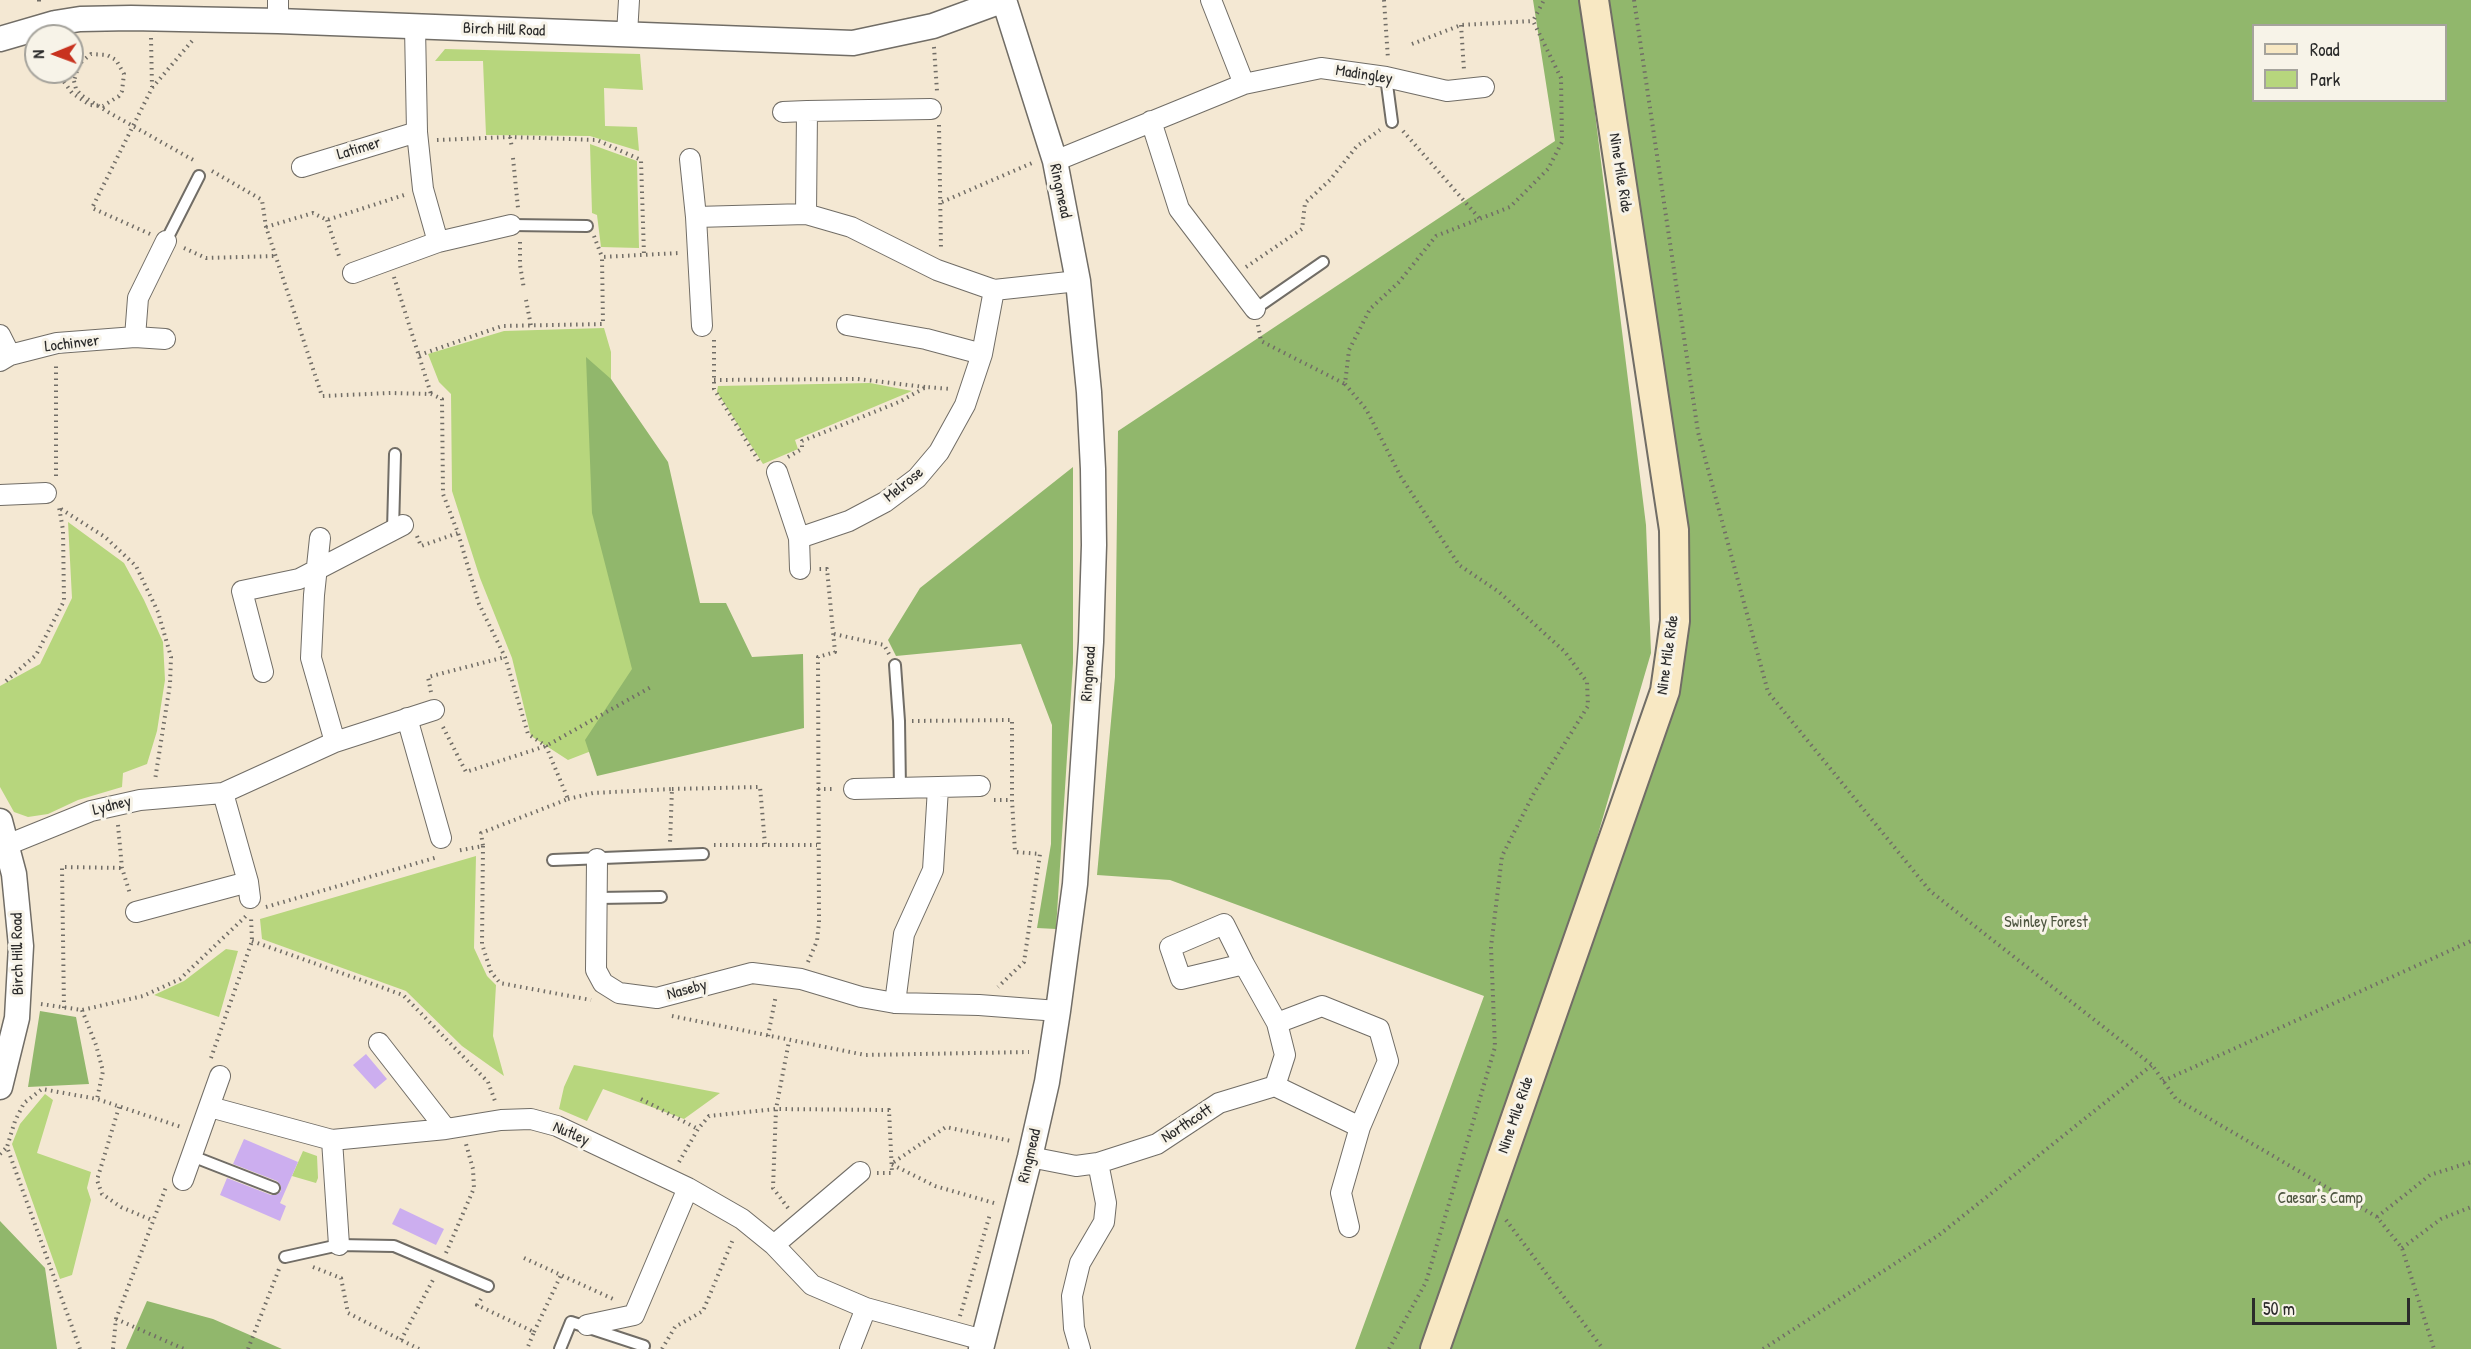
<!DOCTYPE html>
<style>
body{margin:0}
#map{position:relative;width:2471px;height:1349px;overflow:hidden;background:#f4e8d3;font-family:"Patrick Hand",sans-serif}
canvas{display:block}
.legend{position:absolute;left:2252px;top:24px;width:195px;height:78px;box-sizing:border-box;background:#f7f3e8;border:2px solid #a5a39c;margin:0;padding:8px 10px;list-style:none;font-size:18px;color:#2b2b2b}
.legend li{display:flex;align-items:center;gap:12px;height:30px}
.legend b{width:30px;border:2px solid #a5a39c}
.north{position:absolute;left:24px;top:24px;width:60px;height:60px;box-sizing:border-box;background:#f7f3e8;border:2px solid #a5a39c;border-radius:50%;rotate:269deg;font-size:16px;font-weight:700;line-height:24px;text-align:center;color:#2b2b2b}
.north::after{content:'';display:block;margin:auto;width:21px;height:27px;background:#c8321e;clip-path:polygon(50% 0,100% 100%,50% 72%,0 100%)}
.scale{position:absolute;left:2252px;top:1298px;width:158px;height:27px;box-sizing:border-box;border:3px solid #2b2b2b;border-top:0;padding-left:8px;font-size:18px;line-height:21px;white-space:nowrap;color:#2b2b2b;-webkit-text-stroke:4px #f7f3e8;paint-order:stroke}
</style>
<div id="map">
<canvas width="2471" height="1349"></canvas>
<ul class="legend">
<li><b style="height:8px;background:#f8e8c3"></b>Road</li>
<li><b style="height:16px;background:#b7d67d"></b>Park</li>
</ul>
<div class="north">N</div>
<div class="scale">50 m</div>
</div>
<script>
const c = document.querySelector('canvas').getContext('2d');
c.lineJoin = 'round';
function fill(path, color) {
  c.fillStyle = color;
  c.fill(path, 'evenodd');
}
function toPath(rows) {
  const path = new Path2D();
  for (const r of rows) {
    path.moveTo(r[0], r[1]);
    for (let i = 2; i < r.length; i += 2) path.lineTo(r[i], r[i + 1]);
  }
  return path;
}
function stroke(path, color, width, dash) {
  c.strokeStyle = color;
  c.lineWidth = width;
  c.lineCap = dash ? 'butt' : 'round';
  c.setLineDash(dash || []);
  c.stroke(path);
}
function drawText(font, color, halo, rows, align = 'center') {
  c.font = font + ' "Patrick Hand",sans-serif';
  c.lineWidth = 6;
  c.setLineDash([]);
  c.textBaseline = 'middle';
  c.strokeStyle = halo;
  c.fillStyle = color;
  for (const [text, x, y, turn = 0] of rows) {
    c.save();
    c.translate(x, y);
    c.rotate((+turn || 0) * Math.PI / 180);
    c.textAlign = isNaN(turn) ? turn : align;
    if (halo) c.strokeText(text, 0, 0);
    c.fillText(text, 0, 0);
    c.restore();
  }
}
const green = toPath([
 [445,49,640,54,643,90,604,88,605,126,637,127,639,151,590,136,486,135,483,61,435,61],
 [590,144,637,161,639,248,601,247,597,215,592,213],
 [604,328,611,352,611,379,679,717,568,760,531,736,512,658,480,578,452,491,451,394,439,382,428,354,504,331],
 [870,383,912,391,795,440,798,449,763,464,717,392,718,386],
 [68,522,124,563,144,600,163,642,165,680,157,731,147,764,123,773,122,787,78,800,48,814,28,817,14,812,0,787,0,686,40,664,72,598],
 [476,856,474,948,487,976,496,985,493,1036,504,1076,462,1046,406,991,262,939,260,919],
 [226,949,238,951,219,1017,154,995,184,981],
 [574,1065,720,1093,684,1119,603,1089,587,1121,559,1109,564,1087],
 [45,1094,53,1100,37,1153,91,1172,87,1188,91,1200,72,1275,60,1279,12,1144,20,1124],
 [303,1151,317,1156,318,1178,316,1183,292,1176]
]);
const forest = toPath([
 [1533,0,1581,0,1646,525,1651,653,1541,1029,1421,1349,1355,1349,1484,996,1170,880,1097,875,1115,677,1118,431,1555,141],
 [1603,0,2471,0,2471,1349,1451,1349,1624,852,1684,660,1687,568],
 [2254,26,2446,26,2446,100,2254,100],
 [586,357,611,379,668,462,700,603,726,603,752,657,803,654,804,728,597,776,585,740,632,669,592,513],
 [1073,467,1073,663,1056,929,1037,928,1051,844,1052,725,1021,644,896,656,888,640,920,588],
 [40,1011,76,1017,89,1084,28,1087],
 [0,1221,45,1268,57,1349,0,1349],
 [147,1301,213,1319,282,1349,126,1349]
]);
const building = toPath([
 [366,1054,387,1079,375,1089,353,1065],
 [244,1139,298,1162,280,1203,286,1206,280,1221,220,1195,227,1178,271,1195,276,1195,281,1191,281,1186,277,1181,233,1164],
 [400,1208,444,1229,436,1245,392,1224]
]);
const path = toPath([
 [39,0,39,2],
 [1384,0,1388,59],
 [1634,0,1698,432,1768,692,1930,891,2152,1065,2176,1099,2377,1217,2402,1248,2434,1349],
 [1461,25,1464,70],
 [151,38,152,87],
 [1412,44,1461,25,1533,21],
 [934,47,937,91],
 [57,72,72,93,90,105,103,106,119,96,122,91,124,74,116,60,107,55,91,54,79,64,74,81],
 [108,112,195,161],
 [939,125,941,250],
 [1403,131,1480,219],
 [510,137,512,148],
 [437,140,510,137,597,140,641,160,644,255],
 [513,158,518,208],
 [212,171,262,200,266,227,322,396,391,393,431,394,442,399,443,494,458,533,479,604,505,657,528,734,546,746,568,799,481,833,483,846,456,851],
 [942,202,1032,163],
 [327,220,340,259],
 [266,227,313,213,327,220,404,195],
 [150,234,92,208,152,88,192,41],
 [594,236,602,257],
 [520,242,520,265,524,289],
 [184,248,206,258,276,256],
 [1246,267,1302,229,1305,203,1330,180,1357,146,1380,130],
 [394,277,431,394],
 [526,300,531,326],
 [1258,325,1261,341,1345,384],
 [714,340,714,389,760,463],
 [419,355,502,326,603,324,602,257,679,253],
 [714,380,858,379,925,387],
 [788,457,802,449,802,441,899,402,926,387,951,389],
 [56,476,56,363],
 [61,509,105,537,136,566,158,612,171,657,170,684,155,780],
 [417,536,421,546,458,533],
 [834,634,884,645,889,654],
 [6,681,36,655,64,601,63,530,59,507],
 [431,692,428,677,505,657],
 [912,721,1012,720,1012,800,1015,852,1040,854,1024,962,998,987],
 [443,727,466,772,546,746,651,687],
 [672,789,760,787,765,844],
 [818,789,836,789],
 [568,799,593,793,672,789,670,843],
 [994,800,1012,800],
 [118,825,122,868,130,894],
 [714,845,817,845],
 [483,846,482,944,491,972,500,983,591,1000],
 [266,907,438,857],
 [252,941,403,995,488,1082,495,1101],
 [808,962,817,941,819,922,818,657,835,652,827,569,819,569],
 [41,1004,82,1010,143,996,180,979,246,916],
 [64,1008,62,867,122,868],
 [82,1010,96,1045,103,1071,97,1099],
 [672,1016,865,1055,1029,1052],
 [768,1036,776,995],
 [211,1058,252,941,251,917],
 [2163,1081,2471,941],
 [641,1099,698,1129],
 [119,1107,97,1180,102,1194,121,1207,154,1221],
 [0,1154,7,1147],
 [679,1162,698,1129,709,1116,776,1109,889,1110,892,1173,877,1173],
 [994,1203,935,1186,891,1164,946,1127,1011,1141],
 [788,1208,773,1188,776,1109,789,1041],
 [2377,1217,2430,1175,2471,1162],
 [1506,1220,1603,1349],
 [2402,1248,2441,1219,2471,1207],
 [446,1253,474,1188,473,1169,466,1144],
 [524,1258,613,1299],
 [313,1267,341,1278,348,1313,419,1349],
 [481,1299,477,1305,534,1332,527,1349],
 [960,1316,990,1214],
 [116,1319,184,1349],
 [534,1332,561,1275],
 [401,1340,434,1278],
 [80,1349,7,1147,15,1121,24,1103,42,1089,97,1099,181,1127],
 [113,1349,116,1319,166,1187],
 [248,1349,279,1269],
 [662,1349,675,1327,703,1311,734,1237],
 [1389,1349,1426,1282,1495,1047,1491,947,1502,856,1535,791,1588,706,1587,682,1565,652,1499,592,1459,565,1401,477,1366,409,1345,384,1349,350,1370,309,1399,282,1436,236,1510,207,1548,169,1562,142,1561,78,1533,21,1544,0],
 [1763,1349,1939,1235,2152,1065]
]);
const service = toPath([
 [1386,77,1392,122],
 [511,225,587,226],
 [166,241,199,176],
 [1255,309,1323,262],
 [393,530,395,454],
 [895,665,899,721,900,789],
 [553,860,703,854],
 [598,898,661,897],
 [192,1156,274,1188],
 [285,1257,339,1245,394,1246,488,1286],
 [560,1349,571,1322,644,1346]
]);
const minor = toPath([
 [278,0,278,21],
 [1211,0,1244,84],
 [627,34,629,0],
 [783,112,807,111],
 [1151,121,1179,209,1255,309],
 [690,159,696,217],
 [1055,161,1244,84,1321,68,1386,77,1447,91,1484,87],
 [302,167,417,132],
 [806,214,807,111,931,109],
 [438,242,511,225],
 [353,273,438,242,423,189,417,132,415,27],
 [847,325,926,339,982,354],
 [702,326,696,217,806,214,851,227,937,270,994,290,1078,281],
 [0,335,10,355],
 [135,337,138,298,166,241],
 [0,361,10,355,57,343,135,337,165,339],
 [777,472,799,538,849,521,885,502,917,478,939,452,965,405,982,354,994,290],
 [0,495,46,493],
 [320,538,314,595,311,658,335,742],
 [799,538,800,569],
 [263,672,242,591,299,579,403,525],
 [407,718,441,838],
 [854,789,980,786],
 [223,793,248,882,250,898],
 [7,845,91,811,140,800,223,793,335,742,434,710],
 [597,859,596,970,603,983,619,993,657,998,752,973,801,979,861,997,895,1003,979,1005,1058,1011],
 [136,912,248,882],
 [895,1003,904,934,933,870,938,788],
 [1277,1023,1322,1006,1379,1029,1388,1061,1360,1127,1341,1193,1349,1227],
 [379,1043,446,1129],
 [1275,1086,1360,1127],
 [210,1107,332,1140,446,1129,501,1120,531,1119,557,1126,688,1188,742,1219,774,1245,812,1285,866,1308,983,1340],
 [332,1140,339,1245],
 [1030,1157,1076,1166,1098,1163,1157,1144,1219,1103,1275,1086,1285,1055,1277,1023,1244,964,1181,979,1170,947,1224,924,1244,964],
 [183,1180,220,1076],
 [774,1245,860,1172],
 [587,1325,634,1315,688,1188],
 [850,1349,866,1308],
 [1080,1349,1074,1328,1072,1296,1080,1263,1104,1222,1106,1203,1098,1163]
]);
const tertiary = toPath([
 [0,39,55,23,80,19,131,18,278,21,853,43,933,26,1004,0],
 [0,821,14,874,21,946,17,1018,0,1087],
 [981,1349,1030,1157,1047,1082,1058,1011,1075,884,1091,642,1094,545,1093,469,1089,392,1078,281,1055,161,1004,0]
]);
const secondary = toPath([
 [1435,1349,1665,691,1675,621,1674,530,1594,0]
]);
const pathBridge = toPath([
 [74,81,76,89,81,95,108,112]
]);
const streetNames = [
 ["Birch Hill Road",504,30,2],
 ["Madingley",1364,75,9],
 ["Latimer",359,149,-17],
 ["Nine Mile Ride",1620,173,81],
 ["Ringmead",1060,191,78],
 ["Lochinver",72,344,-7],
 ["Melrose",904,485,-39],
 ["Nine Mile Ride",1668,655,-82],
 ["Ringmead",1089,674,-86],
 ["Lydney",112,806,-14],
 ["Birch Hill Road",18,954,-91],
 ["Naseby",687,990,-15],
 ["Nine Mile Ride",1516,1115,-71],
 ["Northcott",1187,1124,-33],
 ["Nutley",571,1134,23],
 ["Ringmead",1030,1156,-77]
];
const parkNames = [
 ["Swinley Forest",2046,923],
 ["Caesar's Camp",2320,1199]
];
fill(green, '#b7d67d');
fill(forest, '#91b76c');
fill(building, '#ccaeef');
stroke(service, '#716d66', 14);
stroke(minor, '#716d66', 22);
stroke(tertiary, '#716d66', 27);
stroke(secondary, '#716d66', 32);
stroke(path, '#716d66', 4, [1.5, 4.5]);
stroke(service, '#fff', 10);
stroke(minor, '#fff', 20);
stroke(tertiary, '#fff', 24);
stroke(secondary, '#f8e8c3', 28);
stroke(pathBridge, '#716d66', 4, [1.5, 4.5]);
drawText('16px', '#2b2b2b', '#f7f3e8', streetNames);
drawText('16px', '#4e5640', '#f7f3e8', parkNames);
</script>
